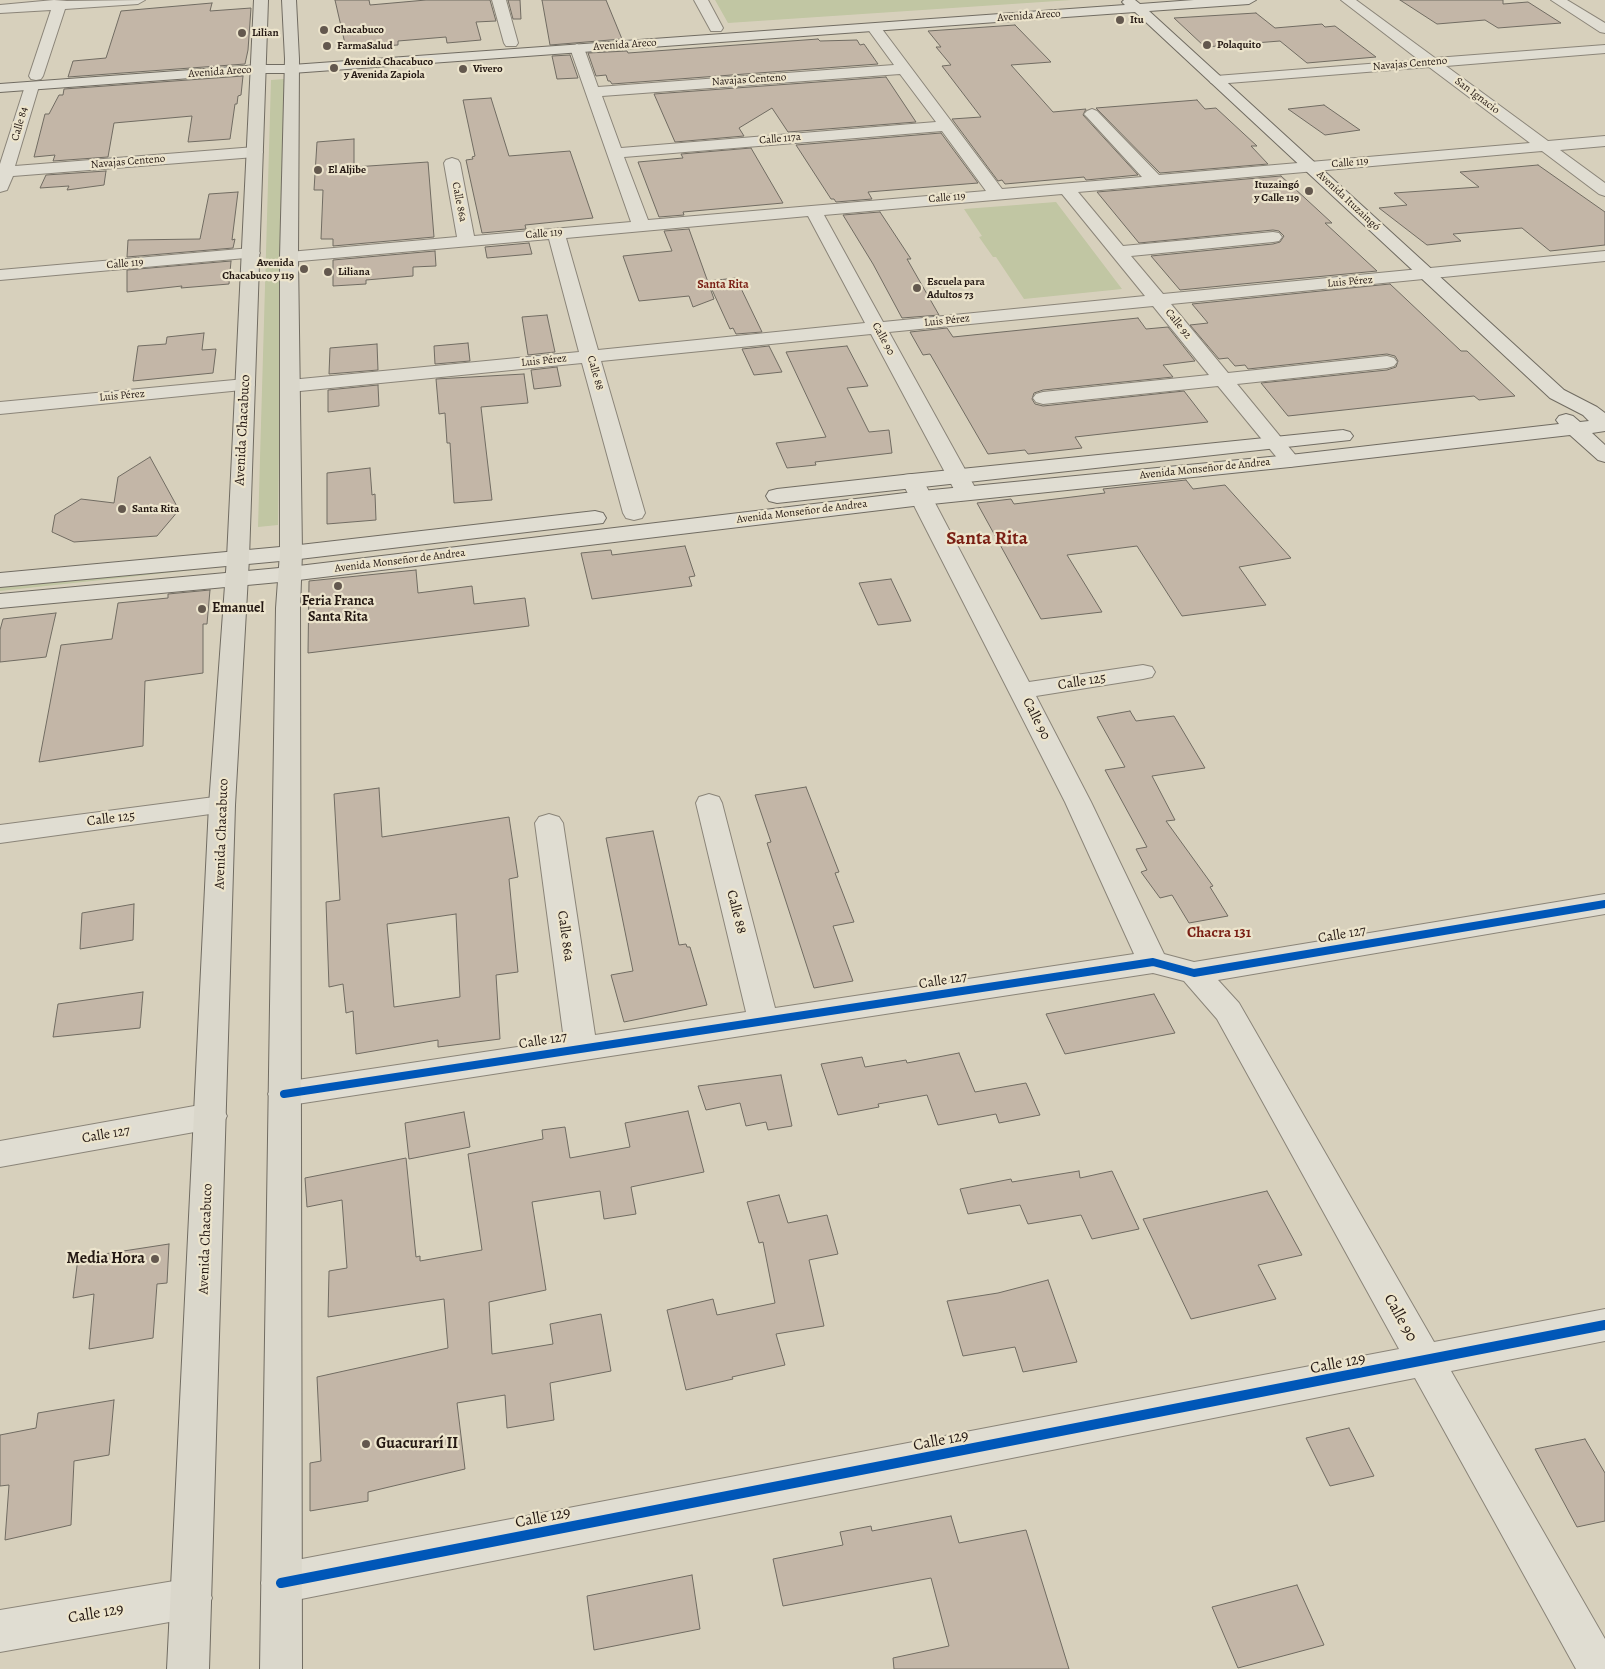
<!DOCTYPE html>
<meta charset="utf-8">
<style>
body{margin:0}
canvas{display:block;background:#d7d0bc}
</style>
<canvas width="1605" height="1669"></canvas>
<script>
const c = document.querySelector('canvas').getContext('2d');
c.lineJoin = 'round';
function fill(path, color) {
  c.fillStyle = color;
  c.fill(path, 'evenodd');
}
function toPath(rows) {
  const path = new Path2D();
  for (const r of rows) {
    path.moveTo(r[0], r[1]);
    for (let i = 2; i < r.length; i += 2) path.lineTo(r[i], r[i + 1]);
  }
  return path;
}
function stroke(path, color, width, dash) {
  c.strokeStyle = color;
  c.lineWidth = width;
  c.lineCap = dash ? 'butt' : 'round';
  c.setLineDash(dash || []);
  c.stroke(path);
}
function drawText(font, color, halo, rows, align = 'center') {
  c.font = font + ' Alegreya,serif';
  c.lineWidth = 4.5;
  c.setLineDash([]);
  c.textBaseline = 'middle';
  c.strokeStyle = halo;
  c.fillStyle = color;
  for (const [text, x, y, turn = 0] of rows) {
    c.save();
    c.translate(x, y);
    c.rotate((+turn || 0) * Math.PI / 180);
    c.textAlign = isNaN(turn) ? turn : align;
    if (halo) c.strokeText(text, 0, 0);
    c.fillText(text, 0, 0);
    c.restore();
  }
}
const green = toPath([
 [715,0,1072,0,728,23],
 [284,79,278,525,258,527,271,80],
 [1056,202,1122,289,1024,299,996,257,993,257,979,237,982,236,964,209],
 [193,563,193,570,0,591,0,584]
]);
const building = toPath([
 [335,0,369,0,370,5,426,0,490,0,496,21,476,22,481,40,447,43,446,37,398,41,398,45,346,48,335,0],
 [508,0,520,0,521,19,513,19,508,0],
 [542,0,606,0,622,39,550,45,542,0],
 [1400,0,1503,0,1503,4,1528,2,1561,23,1498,28,1485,20,1437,24,1400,0],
 [212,3,210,11,251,8,248,50,245,64,68,77,73,61,106,58,121,11,212,3],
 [1256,13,1275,28,1322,24,1325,27,1335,26,1376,57,1307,63,1280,41,1205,47,1174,18,1256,13],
 [1015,25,1051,62,1011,65,1053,112,1086,109,1083,115,1138,175,1086,180,1084,177,1005,184,1002,180,998,181,952,119,981,117,942,66,951,65,936,47,941,47,928,31,1015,25],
 [818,39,820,41,857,40,860,45,864,44,878,64,612,84,610,81,608,81,606,75,596,76,588,53,627,51,628,53,818,39],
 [570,55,578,78,557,79,552,56,570,55],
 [243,76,241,95,238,96,237,104,235,104,230,139,188,142,192,116,114,123,108,157,53,161,55,155,34,157,45,114,49,114,59,95,63,95,64,89,243,76],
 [886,77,916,122,788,132,772,108,739,128,744,136,675,142,654,94,886,77],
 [491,98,509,156,570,151,593,218,525,225,526,229,482,233,466,160,473,159,472,157,475,156,463,100,491,98],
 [1197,100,1205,109,1216,108,1257,146,1251,146,1268,164,1160,173,1096,108,1197,100],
 [1324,105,1360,130,1325,135,1288,109,1324,105],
 [941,133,978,183,868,192,872,199,836,202,834,199,831,199,796,145,941,133],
 [354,139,354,167,428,162,434,237,333,246,333,239,321,239,323,190,314,190,317,142,354,139],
 [751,148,783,203,683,212,684,215,659,217,638,162,683,158,681,154,751,148],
 [1538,165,1605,212,1605,245,1550,251,1522,228,1453,234,1461,241,1427,245,1379,208,1407,205,1394,193,1479,187,1460,172,1538,165],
 [106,171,104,185,67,190,69,186,40,188,46,175,106,171],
 [1281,176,1332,223,1325,223,1377,271,1180,290,1151,256,1273,244,1280,242,1284,236,1279,231,1273,230,1139,243,1097,192,1281,176],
 [238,192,232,240,235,239,233,248,127,257,128,240,200,239,209,194,238,192],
 [880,212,911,259,907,259,939,315,902,318,873,264,843,215,880,212],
 [689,229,714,299,693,307,689,296,639,301,623,256,672,251,664,231,689,229],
 [529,243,532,254,487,258,485,247,529,243],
 [435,251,436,266,413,267,413,276,366,280,366,284,333,286,333,260,435,251],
 [231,261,229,284,181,288,182,286,127,292,127,270,231,261],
 [736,278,762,332,736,334,733,328,730,329,708,281,736,278],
 [1390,284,1461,351,1467,351,1515,396,1479,400,1474,396,1288,416,1261,383,1387,370,1396,367,1398,361,1395,356,1387,354,1248,369,1245,365,1235,366,1228,358,1219,359,1190,325,1208,323,1192,304,1390,284],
 [547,315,555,352,528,355,522,317,547,315],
 [1138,318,1146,329,1168,327,1195,361,1163,365,1173,377,1043,390,1034,393,1032,399,1035,404,1043,406,1184,391,1208,422,1075,437,1082,448,1028,454,1025,450,988,454,930,354,923,355,910,332,947,328,953,337,1138,318],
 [204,333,202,350,216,349,213,373,133,381,138,346,166,344,167,337,204,333],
 [468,343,470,361,435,364,434,346,468,343],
 [377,344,378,370,329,374,330,348,377,344],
 [769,346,782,372,754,375,742,349,769,346],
 [847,346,868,386,847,388,869,432,889,430,892,453,815,462,816,465,787,468,776,443,826,437,786,352,847,346],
 [557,367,561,386,534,389,531,370,557,367],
 [524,374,528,403,481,407,492,500,454,503,450,443,447,443,445,413,439,414,436,379,524,374],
 [378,385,379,406,328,412,328,390,378,385],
 [150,457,179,510,157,536,74,542,52,532,55,515,81,499,114,503,118,477,150,457],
 [370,468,372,495,375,494,376,520,327,524,327,473,370,468],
 [1186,480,1193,489,1225,485,1291,558,1239,567,1266,605,1182,616,1137,546,1067,555,1102,612,1041,619,977,503,1011,499,1014,504,1105,493,1103,489,1186,480],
 [685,546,695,576,689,577,692,586,592,599,581,553,611,550,612,555,685,546],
 [416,570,418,593,472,586,474,604,525,598,529,626,308,653,309,581,416,570],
 [891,579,911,621,878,625,859,583,891,579],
 [210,590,207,624,203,624,203,673,145,681,143,746,39,762,61,645,112,639,118,603,168,598,168,594,210,590],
 [56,613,46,657,0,662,0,630,3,619,56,613],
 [1130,711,1136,721,1174,716,1205,768,1152,776,1175,820,1166,821,1213,886,1210,887,1228,916,1189,923,1172,895,1160,898,1141,872,1147,870,1136,849,1147,847,1105,770,1125,767,1097,717,1130,711],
 [806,787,839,872,835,873,854,922,833,926,853,981,814,988,767,843,771,842,755,795,806,787],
 [379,788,382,837,509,817,518,877,509,879,518,972,496,975,500,1039,438,1047,438,1040,356,1054,353,1011,346,1013,343,984,329,987,326,902,340,900,334,794,379,788],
 [456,914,460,997,394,1007,387,924,456,914],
 [653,831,679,945,686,944,687,947,690,947,707,1005,624,1022,611,975,633,971,606,838,653,831],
 [134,904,133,940,80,949,82,913,134,904],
 [143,992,140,1028,53,1037,58,1004,143,992],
 [1154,994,1175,1033,1065,1054,1046,1014,1154,994],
 [959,1053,975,1092,1026,1083,1040,1115,999,1123,996,1114,938,1125,927,1095,878,1104,879,1107,838,1115,821,1064,862,1057,865,1067,906,1060,907,1063,959,1053],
 [781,1075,792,1126,768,1130,766,1122,746,1126,740,1103,706,1110,698,1086,781,1075],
 [688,1111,704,1172,631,1187,636,1214,604,1219,600,1191,532,1202,546,1290,489,1302,492,1354,553,1344,550,1324,601,1314,611,1371,550,1383,554,1420,507,1428,505,1395,457,1403,465,1469,368,1492,368,1501,310,1511,310,1463,321,1461,317,1377,448,1348,444,1299,328,1317,329,1271,347,1268,342,1200,307,1207,305,1178,406,1158,416,1257,420,1256,420,1261,482,1250,468,1154,543,1139,542,1130,565,1127,570,1158,630,1147,625,1123,688,1111],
 [464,1112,470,1147,409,1159,405,1123,464,1112],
 [1079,1171,1080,1178,1112,1171,1139,1229,1092,1239,1081,1215,1028,1224,1020,1205,968,1214,960,1189,1011,1179,1012,1182,1079,1171],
 [1267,1191,1302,1255,1258,1265,1276,1299,1191,1319,1143,1219,1267,1191],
 [779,1195,788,1223,827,1215,838,1254,809,1260,824,1326,776,1334,785,1365,732,1377,733,1379,686,1390,667,1310,713,1299,717,1315,775,1303,763,1242,759,1243,747,1202,779,1195],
 [169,1244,167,1283,157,1284,153,1338,89,1349,94,1294,73,1298,78,1258,169,1244],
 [1048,1280,1077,1362,1023,1372,1015,1347,963,1356,947,1301,998,1293,1048,1280],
 [114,1400,109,1455,74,1461,71,1525,5,1540,9,1485,0,1486,0,1435,36,1428,38,1413,114,1400],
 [1349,1428,1374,1476,1330,1486,1306,1438,1349,1428],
 [1585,1439,1605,1473,1605,1521,1577,1527,1535,1449,1585,1439],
 [951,1516,959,1543,1026,1530,1069,1669,894,1669,893,1658,949,1646,931,1578,783,1606,773,1559,843,1545,840,1532,871,1526,872,1531,951,1516],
 [692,1575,700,1629,594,1650,587,1596,692,1575],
 [1297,1585,1324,1645,1238,1668,1212,1607,1297,1585]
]);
const street = toPath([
 [54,0,67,1,145,0,138,4,65,9,43,76,41,79,36,80,31,79,29,76,51,10,0,13,0,5,54,0],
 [492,0,506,0,518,43,516,46,506,46,504,43,492,0],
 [694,0,708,0,723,28,721,31,711,31,694,0],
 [1341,0,1356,0,1435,58,1605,45,1605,53,1446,66,1548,141,1605,136,1605,146,1560,150,1605,183,1605,196,1599,194,1542,151,1078,192,1123,246,1273,232,1279,233,1282,237,1279,241,1273,242,1131,256,1163,294,1605,251,1605,261,1171,304,1228,373,1387,356,1394,358,1397,362,1394,366,1387,368,1237,384,1297,457,1301,461,1297,465,1290,467,1283,465,1218,386,1043,404,1036,402,1033,398,1036,394,1043,392,1209,375,1153,306,889,332,978,493,975,498,967,499,959,498,956,493,871,334,601,361,645,513,642,518,634,520,626,518,623,513,582,363,290,392,283,390,280,386,283,382,290,380,579,352,549,239,289,262,283,261,280,257,283,253,289,252,457,237,444,163,446,160,452,158,458,160,460,163,474,236,631,222,570,48,577,44,584,48,598,87,894,65,867,28,874,24,879,25,1002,189,1142,177,1087,117,1084,114,1087,111,1092,109,1097,111,1159,175,1530,143,1429,67,1216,84,1211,83,1209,80,1211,77,1216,76,1419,60,1341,0],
 [900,74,936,122,621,148,602,96,900,74],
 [942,131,986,191,648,220,624,157,942,131],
 [1062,194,1145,296,883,322,824,215,1062,194],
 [808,216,865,323,598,350,566,238,808,216],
 [1551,0,1567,0,1605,23,1605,33,1600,32,1551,0],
 [32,82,37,83,39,86,15,166,255,147,261,149,263,152,261,155,255,157,13,176,7,190,0,192,0,164,25,86,27,83,32,82],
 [251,248,257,249,260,253,257,257,0,280,0,270,251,248],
 [245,379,252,381,255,385,252,389,0,414,0,402,245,379],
 [912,474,920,475,923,480,1029,682,1143,665,1152,667,1155,672,1152,677,1143,679,1036,696,1091,802,1164,954,1194,962,1605,894,1605,914,1218,980,1239,1003,1434,1342,1605,1309,1605,1341,1451,1371,1605,1639,1605,1669,1576,1669,1415,1378,281,1603,267,1597,261,1583,267,1569,281,1563,1399,1349,1217,1019,1184,981,1153,973,284,1106,273,1103,268,1094,273,1085,284,1082,564,1040,535,823,539,817,549,814,559,817,563,823,595,1035,746,1012,696,803,699,797,709,794,719,797,722,803,775,1008,1134,954,1065,802,901,480,904,475,912,474],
 [222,796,232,799,235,805,232,811,0,843,0,825,222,796],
 [211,1103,222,1107,227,1116,222,1125,211,1129,0,1167,0,1141,211,1103],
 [192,1578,206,1584,212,1598,206,1612,192,1618,0,1652,0,1610,192,1578]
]);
const secondary = toPath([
 [1124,0,1135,0,1140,4,1194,0,1256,0,1249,4,1149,11,1564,390,1597,407,1605,413,1605,431,1592,433,1605,445,1605,462,1598,460,1570,435,1290,467,922,505,290,581,0,608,0,594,290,567,922,491,1290,455,1559,424,1556,420,1559,416,1566,414,1573,416,1580,422,1589,421,1583,415,1550,398,1135,12,292,73,259,73,0,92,0,84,259,65,292,65,1125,5,1122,2,1124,0],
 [1343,430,1350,432,1353,436,1350,440,777,503,769,501,766,496,769,491,777,489,912,474,1343,430],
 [595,511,603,513,606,518,603,523,291,560,0,587,0,573,291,546,595,511]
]);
const primary = toPath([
 [254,0,268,0,249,558,235,805,209,1669,167,1669,209,805,227,558,254,0],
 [282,0,296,0,299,59,298,257,302,553,300,608,302,1669,260,1669,276,608,280,553,280,257,285,59,282,0]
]);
const cyclewayFar1 = toPath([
 [284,1094,1153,962,1194,973,1605,904]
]);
const cycleway = toPath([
 [281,1583,1605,1325]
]);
const markers = [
 [1120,20,5,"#63584e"],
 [324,30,5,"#63584e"],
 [242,33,5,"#63584e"],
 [1207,45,5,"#63584e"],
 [327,46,5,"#63584e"],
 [334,68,5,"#63584e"],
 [463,69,5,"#63584e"],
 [318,170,5,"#63584e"],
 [1309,191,5,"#63584e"],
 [304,269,5,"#63584e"],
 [328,272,5,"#63584e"],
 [917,288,5,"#63584e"],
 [122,509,5,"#63584e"],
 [338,586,5,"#63584e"],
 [202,609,5,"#63584e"],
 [155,1259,5,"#63584e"],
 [366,1444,5,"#63584e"]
];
const farStreetnames = [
 ["Avenida Areco",1029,16,-4],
 ["Avenida Areco",625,45,-4],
 ["Navajas Centeno",1410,64,-5],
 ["Avenida Areco",220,72,-4],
 ["Navajas Centeno",749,80,-4],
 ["San Ignacio",1477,96,37],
 ["Calle 84",20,124,-74],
 ["Calle 117a",780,139,-5],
 ["Navajas Centeno",128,162,-5],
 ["Calle 119",1350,163,-5],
 ["Calle 119",947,198,-5],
 ["Avenida Ituzaingó",1348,201,43],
 ["Calle 86a",459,202,79],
 ["Calle 119",544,234,-5],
 ["Calle 119",125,264,-5],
 ["Luis Pérez",1350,282,-5],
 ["Luis Pérez",947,321,-6],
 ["Calle 92",1178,324,51],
 ["Calle 90",883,339,62],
 ["Luis Pérez",544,361,-6],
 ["Calle 88",595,373,74],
 ["Luis Pérez",122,396,-5],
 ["Avenida Monseñor de Andrea",1205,469,-6],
 ["Avenida Monseñor de Andrea",802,512,-7],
 ["Avenida Monseñor de Andrea",400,561,-7]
];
const farPoinames = [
 ["Itu",1130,20],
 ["Chacabuco",334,30],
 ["Lilian",252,33],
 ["Polaquito",1217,45],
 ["FarmaSalud",337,46],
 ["Avenida Chacabuco",344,62],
 ["y Avenida Zapiola",344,75],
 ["Vivero",473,69],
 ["El Aljibe",328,170],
 ["Ituzaingó",1299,185,"right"],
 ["y Calle 119",1299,198,"right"],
 ["Avenida",294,263,"right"],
 ["Chacabuco y 119",294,276,"right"],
 ["Liliana",338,272],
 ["Escuela para",927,282],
 ["Adultos 73",927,295],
 ["Santa Rita",132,509]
];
const farNeighbourhoodnames = [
 ["Santa Rita",723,285]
];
const streetNames = [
 ["Avenida Chacabuco",243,430,-87],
 ["Calle 125",1082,682,-9],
 ["Calle 90",1036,719,63],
 ["Calle 125",111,819,-7],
 ["Avenida Chacabuco",222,834,-88],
 ["Calle 88",736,912,76],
 ["Calle 127",1342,935,-10],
 ["Calle 86a",565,936,82],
 ["Calle 127",943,981,-9],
 ["Calle 127",543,1041,-9],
 ["Calle 127",106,1135,-10],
 ["Avenida Chacabuco",206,1239,-88]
];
const poiNames = [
 ["Feria Franca",338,602],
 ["Santa Rita",338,618],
 ["Emanuel",212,609,"left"]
];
const neighbourhoodNames = [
 ["Chacra 131",1219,933]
];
const nearPoinames = [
 ["Media Hora",145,1259],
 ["Guacurarí II",376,1444,"left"]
];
const nearStreetnames = [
 ["Calle 90",1400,1318,61],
 ["Calle 129",1338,1364,-11],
 ["Calle 129",941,1441,-11],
 ["Calle 129",543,1518,-11],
 ["Calle 129",96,1614,-10]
];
const districtNames = [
 ["Santa Rita",987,539]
];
fill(green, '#c1c6a3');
fill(building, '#c3b6a7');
stroke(building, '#716c62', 1);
stroke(street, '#8b8579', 2);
stroke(secondary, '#716c62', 2);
stroke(primary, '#716c62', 2);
fill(street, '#e0ddd2');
fill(secondary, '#e0ddd2');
fill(primary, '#dad7cb');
stroke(cyclewayFar1, '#0057b8', 8);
stroke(cycleway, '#0057b8', 10);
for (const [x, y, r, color] of markers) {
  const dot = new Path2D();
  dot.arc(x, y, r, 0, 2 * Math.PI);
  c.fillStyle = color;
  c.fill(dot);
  stroke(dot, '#ece4cc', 2);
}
drawText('11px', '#241813', '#ece4cc', farStreetnames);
drawText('bold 11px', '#241813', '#ece4cc', farPoinames, 'left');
drawText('bold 12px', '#7a1f14', '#ece4cc', farNeighbourhoodnames);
drawText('14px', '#241813', '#ece4cc', streetNames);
drawText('bold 14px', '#241813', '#ece4cc', poiNames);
drawText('bold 15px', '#7a1f14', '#ece4cc', neighbourhoodNames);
drawText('bold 16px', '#241813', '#ece4cc', nearPoinames, 'right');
drawText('16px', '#241813', '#ece4cc', nearStreetnames);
drawText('bold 19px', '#7a1f14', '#ece4cc', districtNames);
</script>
